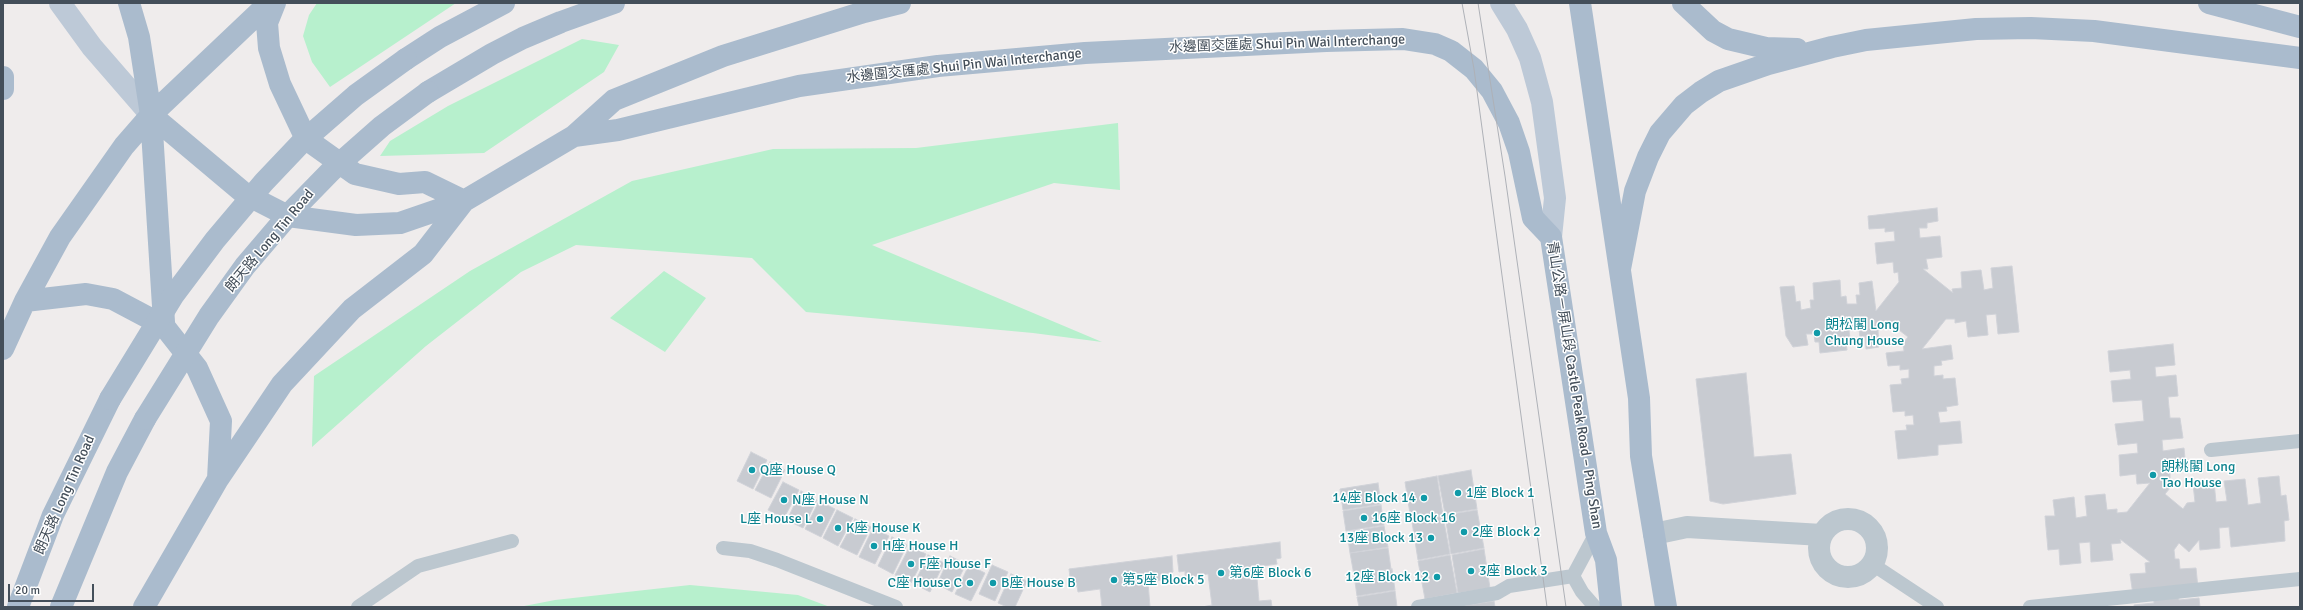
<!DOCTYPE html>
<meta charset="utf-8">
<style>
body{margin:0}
#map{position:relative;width:2303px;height:610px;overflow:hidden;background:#efecec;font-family:Signika,sans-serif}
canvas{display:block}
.frame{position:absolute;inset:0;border:4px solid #444f5a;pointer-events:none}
.scale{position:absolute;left:8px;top:584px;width:86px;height:18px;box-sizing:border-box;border:2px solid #444f5a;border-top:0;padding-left:5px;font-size:12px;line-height:14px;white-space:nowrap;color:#444f5a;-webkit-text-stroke:3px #fff;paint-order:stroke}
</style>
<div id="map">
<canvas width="2303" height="610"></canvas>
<div class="frame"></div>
<div class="scale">20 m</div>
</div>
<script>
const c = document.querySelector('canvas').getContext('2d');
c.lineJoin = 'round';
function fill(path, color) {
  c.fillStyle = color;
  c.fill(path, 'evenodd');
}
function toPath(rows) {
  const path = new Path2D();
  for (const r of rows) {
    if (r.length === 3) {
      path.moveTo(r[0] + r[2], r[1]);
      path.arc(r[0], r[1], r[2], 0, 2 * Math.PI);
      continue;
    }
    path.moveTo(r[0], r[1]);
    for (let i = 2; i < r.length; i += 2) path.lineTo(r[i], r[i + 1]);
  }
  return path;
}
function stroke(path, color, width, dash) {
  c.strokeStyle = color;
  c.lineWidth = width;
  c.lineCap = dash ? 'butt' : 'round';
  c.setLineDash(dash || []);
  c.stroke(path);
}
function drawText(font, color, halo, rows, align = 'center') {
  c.font = font + ' Signika,"Noto Sans TC",sans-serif';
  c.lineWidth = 3;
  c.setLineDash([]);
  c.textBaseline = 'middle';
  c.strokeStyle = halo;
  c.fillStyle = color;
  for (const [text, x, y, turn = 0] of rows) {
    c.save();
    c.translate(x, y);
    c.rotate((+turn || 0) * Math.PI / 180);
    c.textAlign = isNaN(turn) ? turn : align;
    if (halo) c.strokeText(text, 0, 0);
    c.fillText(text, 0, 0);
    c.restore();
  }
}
const green = toPath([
 [317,3,456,3,330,87,312,62,303,36,309,15],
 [582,39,619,45,604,72,484,153,380,156,390,141,448,106],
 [1118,123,1120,190,1054,183,872,245,1102,342,1033,333,806,312,752,258,576,245,521,272,426,346,312,447,314,376,470,271,632,181,773,149,916,148],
 [664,271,706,298,665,352,610,318],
 [690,585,798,595,830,607,519,607,555,600]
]);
const building = toPath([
 [1937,208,1938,221,1927,223,1927,228,1919,228,1920,238,1940,236,1942,257,1926,259,1928,269,1923,269,1953,293,1952,289,1962,288,1961,272,1981,270,1984,290,1993,288,1991,268,2012,266,2019,332,1998,334,1996,314,1986,315,1988,335,1968,337,1966,321,1955,323,1955,319,1946,319,1922,349,1951,345,1953,359,1941,361,1942,365,1934,366,1934,376,1943,375,1943,379,1955,378,1958,405,1946,407,1947,411,1938,412,1940,423,1960,421,1962,443,1938,445,1938,455,1898,459,1895,431,1907,430,1906,425,1914,425,1913,415,1905,416,1905,411,1893,412,1890,385,1902,384,1901,379,1909,378,1909,369,1900,370,1900,365,1888,366,1886,353,1904,351,1903,343,1908,337,1890,323,1885,329,1878,330,1879,347,1866,349,1865,336,1860,337,1859,329,1849,330,1850,338,1846,339,1847,350,1820,353,1819,342,1815,342,1814,334,1806,334,1808,345,1793,347,1786,336,1780,287,1794,286,1796,302,1800,301,1801,310,1811,308,1810,300,1814,300,1813,283,1840,280,1841,297,1846,296,1847,304,1857,304,1856,295,1860,295,1859,283,1872,281,1876,311,1899,282,1898,272,1894,273,1893,262,1877,264,1875,243,1895,241,1894,231,1885,232,1885,228,1869,229,1868,216,1937,208],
 [2173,344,2175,365,2155,367,2156,377,2176,375,2178,396,2168,397,2170,418,2180,418,2183,438,2162,440,2163,451,2184,448,2186,469,2170,471,2170,488,2165,494,2183,509,2187,503,2195,502,2193,484,2214,482,2216,502,2227,501,2224,481,2245,479,2248,505,2261,503,2258,478,2279,476,2281,496,2286,495,2289,520,2284,521,2285,541,2231,547,2229,527,2219,528,2220,548,2200,550,2199,540,2189,552,2179,543,2174,550,2175,559,2179,559,2180,569,2196,568,2198,588,2178,591,2179,600,2199,598,2200,607,2134,607,2134,605,2154,603,2153,593,2133,595,2130,574,2146,573,2145,563,2150,562,2120,539,2121,543,2111,544,2113,560,2091,562,2090,542,2079,543,2081,563,2060,565,2059,549,2048,550,2045,516,2055,516,2053,500,2074,497,2076,518,2087,516,2085,496,2105,494,2107,510,2117,509,2117,513,2127,512,2150,483,2137,484,2136,474,2120,476,2119,455,2138,453,2137,443,2118,445,2115,424,2144,421,2142,400,2113,402,2111,381,2131,379,2130,370,2110,372,2108,351,2173,344],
 [1746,373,1754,457,1791,454,1796,494,1723,504,1710,501,1696,379,1746,373],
 [751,452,767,460,753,489,737,481,751,452],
 [770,462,785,470,771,498,755,490,770,462],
 [1471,470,1477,509,1445,514,1438,476,1471,470],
 [1437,476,1443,515,1411,520,1405,482,1437,476],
 [783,482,799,490,784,518,768,510,783,482],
 [1378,483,1381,504,1343,510,1340,489,1378,483],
 [801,491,817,500,803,528,787,520,801,491],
 [819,501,835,509,821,537,805,529,819,501],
 [1381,505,1384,525,1346,531,1343,511,1381,505],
 [837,510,853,518,838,546,823,538,837,510],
 [1477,510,1484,548,1451,554,1445,515,1477,510],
 [1443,516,1450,554,1418,560,1412,522,1443,516],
 [855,519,871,527,857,555,840,547,855,519],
 [1384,526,1388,547,1350,553,1347,532,1384,526],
 [873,528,889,536,875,564,859,557,873,528],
 [892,537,907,545,893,574,878,566,892,537],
 [1280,542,1281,558,1276,559,1277,564,1256,567,1259,601,1271,600,1272,607,1202,607,1212,605,1208,574,1185,578,1185,571,1179,572,1177,555,1280,542],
 [910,546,926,554,911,583,895,575,910,546],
 [1388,548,1391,569,1354,575,1350,553,1388,548],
 [1484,549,1490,588,1458,593,1452,555,1484,549],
 [928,555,944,563,930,592,914,584,928,555],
 [1450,555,1457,593,1425,599,1418,561,1450,555],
 [950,556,966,564,952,592,937,584,950,556],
 [1172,556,1173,572,1168,573,1169,579,1148,582,1150,607,1102,607,1100,589,1078,592,1077,586,1071,586,1069,569,1172,556],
 [969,565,985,573,971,601,955,594,969,565],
 [992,565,1008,572,995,601,979,594,992,565],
 [1392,569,1395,590,1357,596,1354,575,1392,569],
 [1011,574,1027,581,1015,607,1007,607,998,603,1011,574],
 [1395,591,1397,607,1359,607,1357,597,1395,591],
 [1494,601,1495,607,1461,607,1461,606,1494,601]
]);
const service = toPath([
 [2211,450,2300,441],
 [723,548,750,551,777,560,896,607],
 [1872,564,1937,607],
 [1573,576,1596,533],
 [1573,576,1582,592,1595,607],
 [358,607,418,566,512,541],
 [1418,607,1497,593,1509,586,1573,576],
 [2030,607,2300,579]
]);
const minor = toPath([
 [1848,548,29],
 [1654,534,1687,527,1822,535]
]);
const secondary = toPath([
 [60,3,92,47,151,115],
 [1501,3,1517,29,1530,58,1542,102,1555,198,1551,237]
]);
const primary = toPath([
 [129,3,139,37,151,115,164,322],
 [275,3,267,23,269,48,280,84,306,139,355,174,399,184,425,182,464,201],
 [1580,3,1639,398,1641,456,1666,607],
 [1683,3,1713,31,1728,39,1766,48,1797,49],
 [2209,3,2300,27],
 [406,59,440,37,504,3],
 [3,77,3,89],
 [428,92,492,54,523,38,561,22,614,3],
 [151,115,245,194,288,216,356,225,400,223,464,201,574,136,618,130,799,86,938,66,1085,53,1326,41,1403,39,1435,44,1451,51,1474,69,1492,91,1509,123,1519,152,1533,218,1551,237,1596,533,1606,560,1611,607],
 [574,136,614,100,723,56,864,12,900,3],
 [1620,269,1635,191,1648,157,1660,133,1684,105,1701,92,1719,81,1768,64,1832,47,1866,40,1976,29,2031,28,2094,31,2300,58],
 [25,301,86,294,113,299,164,326,197,368,221,421,218,479],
 [3,349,25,301,60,237,124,146,151,115,269,3],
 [18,607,53,515,110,399],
 [61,607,117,472,145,419],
 [144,607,218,479,282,384,352,309,423,254,464,201]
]);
const tram = toPath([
 [1462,3,1474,69,1547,607],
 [1478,3,1505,176,1566,607]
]);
const primaryBridge = toPath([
 [110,399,173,296,215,240,264,182,302,142,356,95,406,59],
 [145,419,209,316,245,266,291,212,331,171,382,126,428,92]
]);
const markers = [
 [1817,333,4,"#0f9aa8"],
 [752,470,4,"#0f9aa8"],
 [2153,475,4,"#0f9aa8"],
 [1458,493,4,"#0f9aa8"],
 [1424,498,4,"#0f9aa8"],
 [784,500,4,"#0f9aa8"],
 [1364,518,4,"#0f9aa8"],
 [820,519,4,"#0f9aa8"],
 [838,528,4,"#0f9aa8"],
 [1464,532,4,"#0f9aa8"],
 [1431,538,4,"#0f9aa8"],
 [874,546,4,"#0f9aa8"],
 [911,564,4,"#0f9aa8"],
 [1471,571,4,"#0f9aa8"],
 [1221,573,4,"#0f9aa8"],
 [1437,577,4,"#0f9aa8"],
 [1114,580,4,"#0f9aa8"],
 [970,583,4,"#0f9aa8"],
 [993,583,4,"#0f9aa8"]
];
const streetNames = [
 ["水邊圍交匯處 Shui Pin Wai Interchange",1287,44,-2],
 ["水邊圍交匯處 Shui Pin Wai Interchange",964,66,-6],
 ["朗天路 Long Tin Road",270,241,-50],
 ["青山公路－屏山段 Castle Peak Road – Ping Shan",1574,385,81],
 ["朗天路 Long Tin Road",65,495,-66]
];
const cultureNames = [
 ["朗松閣 Long",1825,325],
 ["Chung House",1825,341],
 ["朗桃閣 Long",2161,467],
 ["Tao House",2161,483],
 ["Q座 House Q",760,470],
 ["1座 Block 1",1466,493],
 ["14座 Block 14",1416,498,"right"],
 ["N座 House N",792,500],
 ["16座 Block 16",1372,518],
 ["L座 House L",812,519,"right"],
 ["K座 House K",846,528],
 ["2座 Block 2",1472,532],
 ["13座 Block 13",1423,538,"right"],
 ["H座 House H",882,546],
 ["F座 House F",919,564],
 ["3座 Block 3",1479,571],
 ["第6座 Block 6",1229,573],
 ["12座 Block 12",1429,577,"right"],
 ["第5座 Block 5",1122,580],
 ["C座 House C",962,583,"right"],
 ["B座 House B",1001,583]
];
fill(green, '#b7f0cd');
fill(building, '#c8cbd1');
stroke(building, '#d0d2d8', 1);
stroke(service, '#bcc7cf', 14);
stroke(minor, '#bcc7cf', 22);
stroke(secondary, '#bdc9d7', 22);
stroke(primary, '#aabbcd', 22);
stroke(tram, '#aeb1b7', 1);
stroke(primaryBridge, '#aabbcd', 22);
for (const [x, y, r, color] of markers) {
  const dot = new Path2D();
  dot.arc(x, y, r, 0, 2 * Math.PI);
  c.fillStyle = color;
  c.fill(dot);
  stroke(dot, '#fff', 1.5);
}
drawText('14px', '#444f5a', '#fff', streetNames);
drawText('14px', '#0d838f', '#fff', cultureNames, 'left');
</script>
